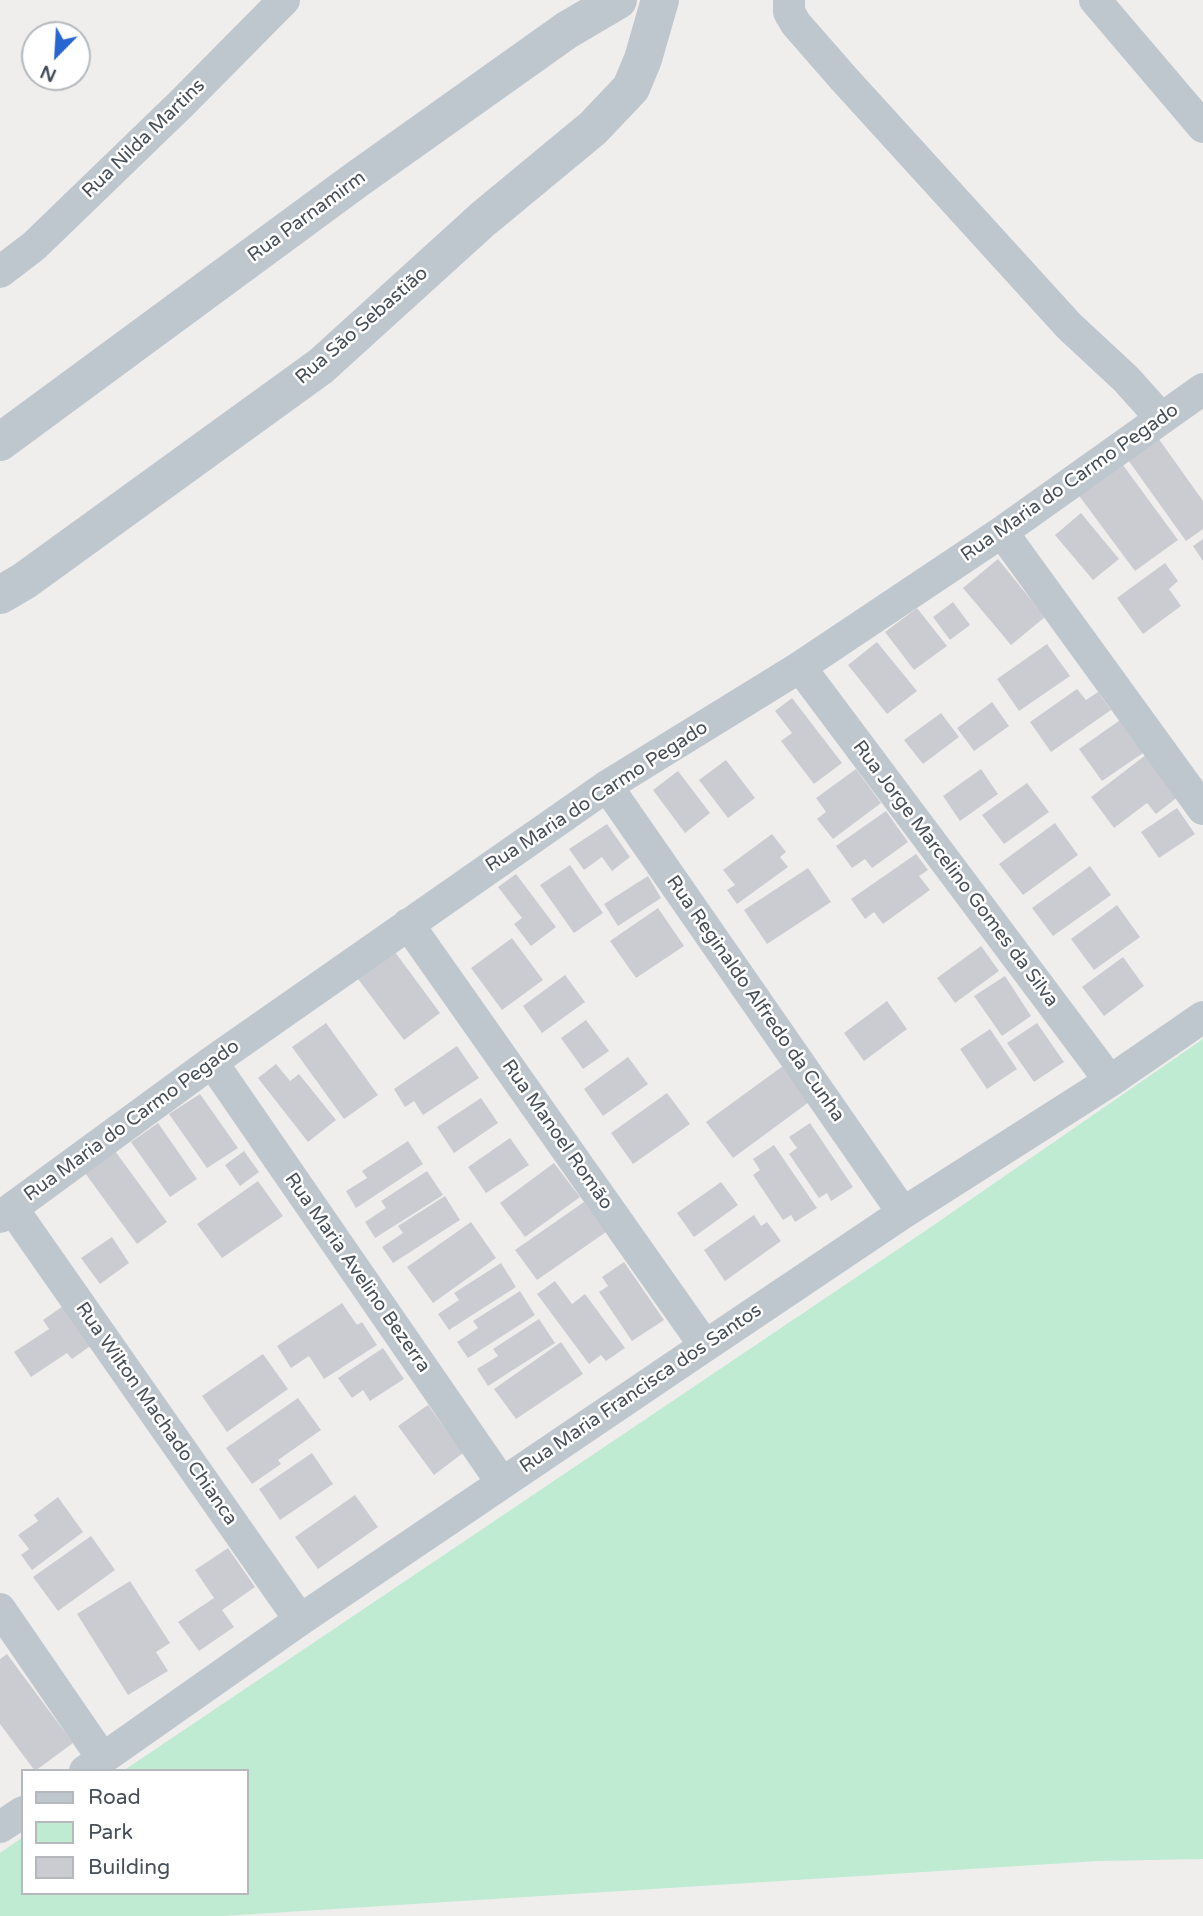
<!DOCTYPE html>
<meta charset="utf-8">
<style>
body{margin:0}
#map{position:relative;width:1203px;height:1916px;overflow:hidden;background:#f0eeed;font-family:"Varela Round",sans-serif}
canvas{display:block}
.legend{position:absolute;left:21px;top:1769px;width:228px;height:126px;box-sizing:border-box;background:#fff;border:2px solid #b5b9bd;margin:0;padding:9px 12px;list-style:none;font-size:21px;color:#474f59}
.legend li{display:flex;align-items:center;gap:14px;height:35px}
.legend b{width:35px;border:2px solid #b5b9bd}
.north{position:absolute;left:21px;top:21px;width:70px;height:70px;box-sizing:border-box;background:#fff;border:2px solid #b5b9bd;border-radius:50%;rotate:204deg;font-size:19px;font-weight:700;line-height:28px;text-align:center;color:#474f59}
.north::after{content:'';display:block;margin:auto;width:24px;height:32px;background:#2766d1;clip-path:polygon(50% 0,100% 100%,50% 72%,0 100%)}
</style>
<div id="map">
<canvas width="1203" height="1916"></canvas>
<ul class="legend">
<li><b style="height:9px;background:#bfc7ce"></b>Road</li>
<li><b style="height:19px;background:#beebd2"></b>Park</li>
<li><b style="height:19px;background:#caccd2"></b>Building</li>
</ul>
<div class="north">N</div>
</div>
<script>
const c = document.querySelector('canvas').getContext('2d');
c.lineJoin = 'round';
function fill(path, color) {
  c.fillStyle = color;
  c.fill(path, 'evenodd');
}
function toPath(rows) {
  const path = new Path2D();
  for (const r of rows) {
    path.moveTo(r[0], r[1]);
    for (let i = 2; i < r.length; i += 2) path.lineTo(r[i], r[i + 1]);
  }
  return path;
}
function stroke(path, color, width, dash) {
  c.strokeStyle = color;
  c.lineWidth = width;
  c.lineCap = dash ? 'butt' : 'round';
  c.setLineDash(dash || []);
  c.stroke(path);
}
function drawText(font, color, halo, rows, align = 'center') {
  c.font = font + ' "Varela Round",sans-serif';
  c.lineWidth = 5;
  c.setLineDash([]);
  c.textBaseline = 'middle';
  c.strokeStyle = halo;
  c.fillStyle = color;
  for (const [text, x, y, turn = 0] of rows) {
    c.save();
    c.translate(x, y);
    c.rotate((+turn || 0) * Math.PI / 180);
    c.textAlign = isNaN(turn) ? turn : align;
    if (halo) c.strokeText(text, 0, 0);
    c.fillText(text, 0, 0);
    c.restore();
  }
}
const green = toPath([
 [1203,1039,1203,1859,1098,1861,223,1916,0,1916,0,1853,23,1837,23,1893,247,1893,247,1771,123,1771,928,1229]
]);
const building = toPath([
 [1156,435,1203,501,1203,529,1186,541,1126,457],
 [1120,461,1178,540,1135,571,1077,493],
 [1081,513,1119,559,1093,580,1055,535],
 [1203,539,1203,561,1193,546],
 [998,559,1045,617,1011,645,963,588],
 [1165,563,1178,581,1169,589,1181,606,1143,634,1117,598],
 [953,602,970,625,950,640,933,617],
 [917,608,947,646,914,670,885,632],
 [877,642,917,691,887,714,848,665],
 [1047,644,1070,676,1019,711,997,679],
 [1077,689,1086,700,1098,692,1111,710,1051,752,1030,722],
 [792,698,842,763,814,784,781,741,792,733,775,711],
 [992,702,1009,726,974,751,957,728],
 [941,713,959,737,923,764,904,740],
 [1123,718,1146,751,1102,781,1079,749],
 [1147,754,1179,796,1156,814,1147,803,1114,828,1091,797],
 [726,760,755,798,728,818,699,780],
 [856,769,881,803,833,839,817,819,826,812,816,798],
 [981,769,998,794,960,821,943,796],
 [678,771,710,813,685,833,653,790],
 [1027,783,1049,812,1004,844,982,815],
 [1177,808,1195,834,1159,858,1141,832],
 [886,811,908,842,872,868,865,859,852,868,836,846],
 [1055,823,1078,855,1023,895,999,864],
 [607,824,630,857,612,871,602,857,584,870,569,849],
 [772,834,786,852,780,857,788,867,737,904,727,890,735,885,723,870],
 [916,854,928,870,919,876,930,890,883,924,874,912,865,919,851,899],
 [570,865,603,913,574,933,540,885],
 [1090,866,1111,895,1053,936,1032,908],
 [808,868,831,902,767,944,744,910],
 [516,874,556,927,531,946,514,924,522,918,498,887],
 [648,876,661,898,618,926,604,904],
 [1117,905,1140,937,1094,970,1071,939],
 [658,908,684,946,636,978,610,941],
 [512,938,543,980,502,1010,471,968],
 [981,946,999,971,955,1003,937,978],
 [395,952,440,1013,404,1040,358,979],
 [1123,957,1144,986,1104,1016,1082,987],
 [565,975,585,1002,542,1033,523,1006],
 [1005,976,1031,1016,1002,1036,974,996],
 [887,1001,907,1029,864,1061,844,1033],
 [586,1020,609,1051,583,1069,561,1038],
 [326,1023,378,1095,344,1119,292,1047],
 [1037,1023,1064,1062,1034,1082,1007,1043],
 [990,1029,1017,1069,987,1089,960,1049],
 [457,1046,479,1078,423,1115,414,1101,405,1107,394,1089],
 [628,1057,648,1084,603,1116,584,1089],
 [276,1064,290,1081,299,1074,336,1120,308,1142,258,1078],
 [783,1066,809,1102,733,1158,706,1122],
 [667,1093,690,1124,633,1164,611,1133],
 [200,1094,238,1148,207,1168,169,1114],
 [481,1098,498,1123,454,1153,437,1127],
 [158,1123,197,1179,170,1197,131,1142],
 [810,1123,853,1187,831,1201,827,1193,819,1198,789,1154,797,1148,789,1137],
 [510,1138,529,1165,486,1193,468,1167],
 [408,1141,423,1164,356,1208,346,1191,367,1178,362,1171],
 [774,1145,817,1208,795,1222,791,1215,783,1220,753,1175,760,1170,753,1159],
 [115,1151,167,1222,137,1244,85,1173],
 [244,1151,259,1172,240,1186,225,1165],
 [554,1163,580,1197,525,1237,500,1203],
 [427,1171,443,1195,375,1238,365,1222,386,1208,381,1201],
 [258,1181,283,1216,222,1258,197,1224],
 [721,1182,738,1205,694,1237,677,1213],
 [445,1196,460,1220,393,1263,382,1247,403,1233,398,1226],
 [584,1202,606,1232,537,1280,515,1250],
 [754,1215,761,1226,767,1222,781,1241,725,1281,704,1250],
 [471,1222,496,1258,433,1303,407,1267],
 [112,1237,129,1263,100,1284,81,1258],
 [624,1262,664,1320,632,1341,599,1292,608,1286,602,1277],
 [501,1263,516,1287,449,1330,438,1314,459,1300,454,1293],
 [555,1281,572,1304,585,1294,625,1348,606,1361,601,1355,589,1364,537,1294],
 [520,1291,535,1315,468,1358,457,1342,478,1328,473,1321],
 [342,1303,357,1325,362,1322,377,1345,324,1379,309,1356,291,1368,277,1346],
 [66,1304,93,1344,72,1359,67,1353,31,1377,14,1352,49,1329,43,1320],
 [539,1319,555,1343,488,1386,477,1369,498,1356,493,1349],
 [561,1342,583,1374,516,1419,494,1389],
 [383,1348,404,1379,370,1401,363,1390,352,1398,338,1378],
 [263,1354,288,1389,227,1432,202,1396],
 [298,1398,321,1430,278,1460,281,1464,252,1484,226,1448],
 [428,1405,463,1453,434,1475,398,1426],
 [312,1453,333,1484,280,1520,259,1489],
 [355,1495,378,1527,318,1569,295,1537],
 [58,1497,83,1532,32,1570,21,1555,29,1549,18,1535,38,1521,34,1515],
 [91,1536,115,1570,58,1611,33,1577],
 [228,1548,255,1587,222,1610,234,1627,199,1651,178,1622,214,1598,195,1570],
 [130,1581,170,1643,156,1652,168,1671,128,1695,77,1614],
 [7,1654,73,1743,35,1771,0,1724,0,1659]
]);
const minor = toPath([
 [789,0,789,12,796,24,845,80,1069,326,1126,379,1161,418],
 [1095,0,1203,127],
 [0,272,34,246,181,104,284,0],
 [1002,532,1203,809],
 [800,667,1110,1081],
 [607,786,903,1213],
 [408,924,705,1346],
 [212,1062,502,1483],
 [12,1208,300,1620],
 [0,1217,212,1062,607,786,800,667,1002,532,1203,389],
 [0,1609,103,1759],
 [85,1771,300,1620,705,1346,903,1213,1110,1081,1203,1017],
 [0,1827,23,1812]
]);
const tertiary = toPath([
 [0,442,356,180,567,30,618,0],
 [0,595,24,581,321,366,483,219,593,128,631,88,643,59,660,0]
]);
const streetNames = [
 ["Rua Nilda Martins",144,139,-44],
 ["Rua Parnamirm",307,217,-36],
 ["Rua São Sebastião",362,326,-41],
 ["Rua Maria do Carmo Pegado",1070,483,-35],
 ["Rua Maria do Carmo Pegado",597,797,-33],
 ["Rua Jorge Marcelino Gomes da Silva",955,874,53],
 ["Rua Reginaldo Alfredo da Cunha",755,999,55],
 ["Rua Maria do Carmo Pegado",132,1121,-36],
 ["Rua Manoel Romão",557,1135,55],
 ["Rua Maria Avelino Bezerra",357,1273,55],
 ["Rua Maria Francisca dos Santos",641,1389,-34],
 ["Rua Wilton Machado Chianca",156,1414,55]
];
fill(green, '#beebd2');
fill(building, '#caccd2');
stroke(minor, '#bfc7ce', 32);
stroke(tertiary, '#bfc7ce', 38);
drawText('19px', '#474f59', '#fff', streetNames);
</script>
